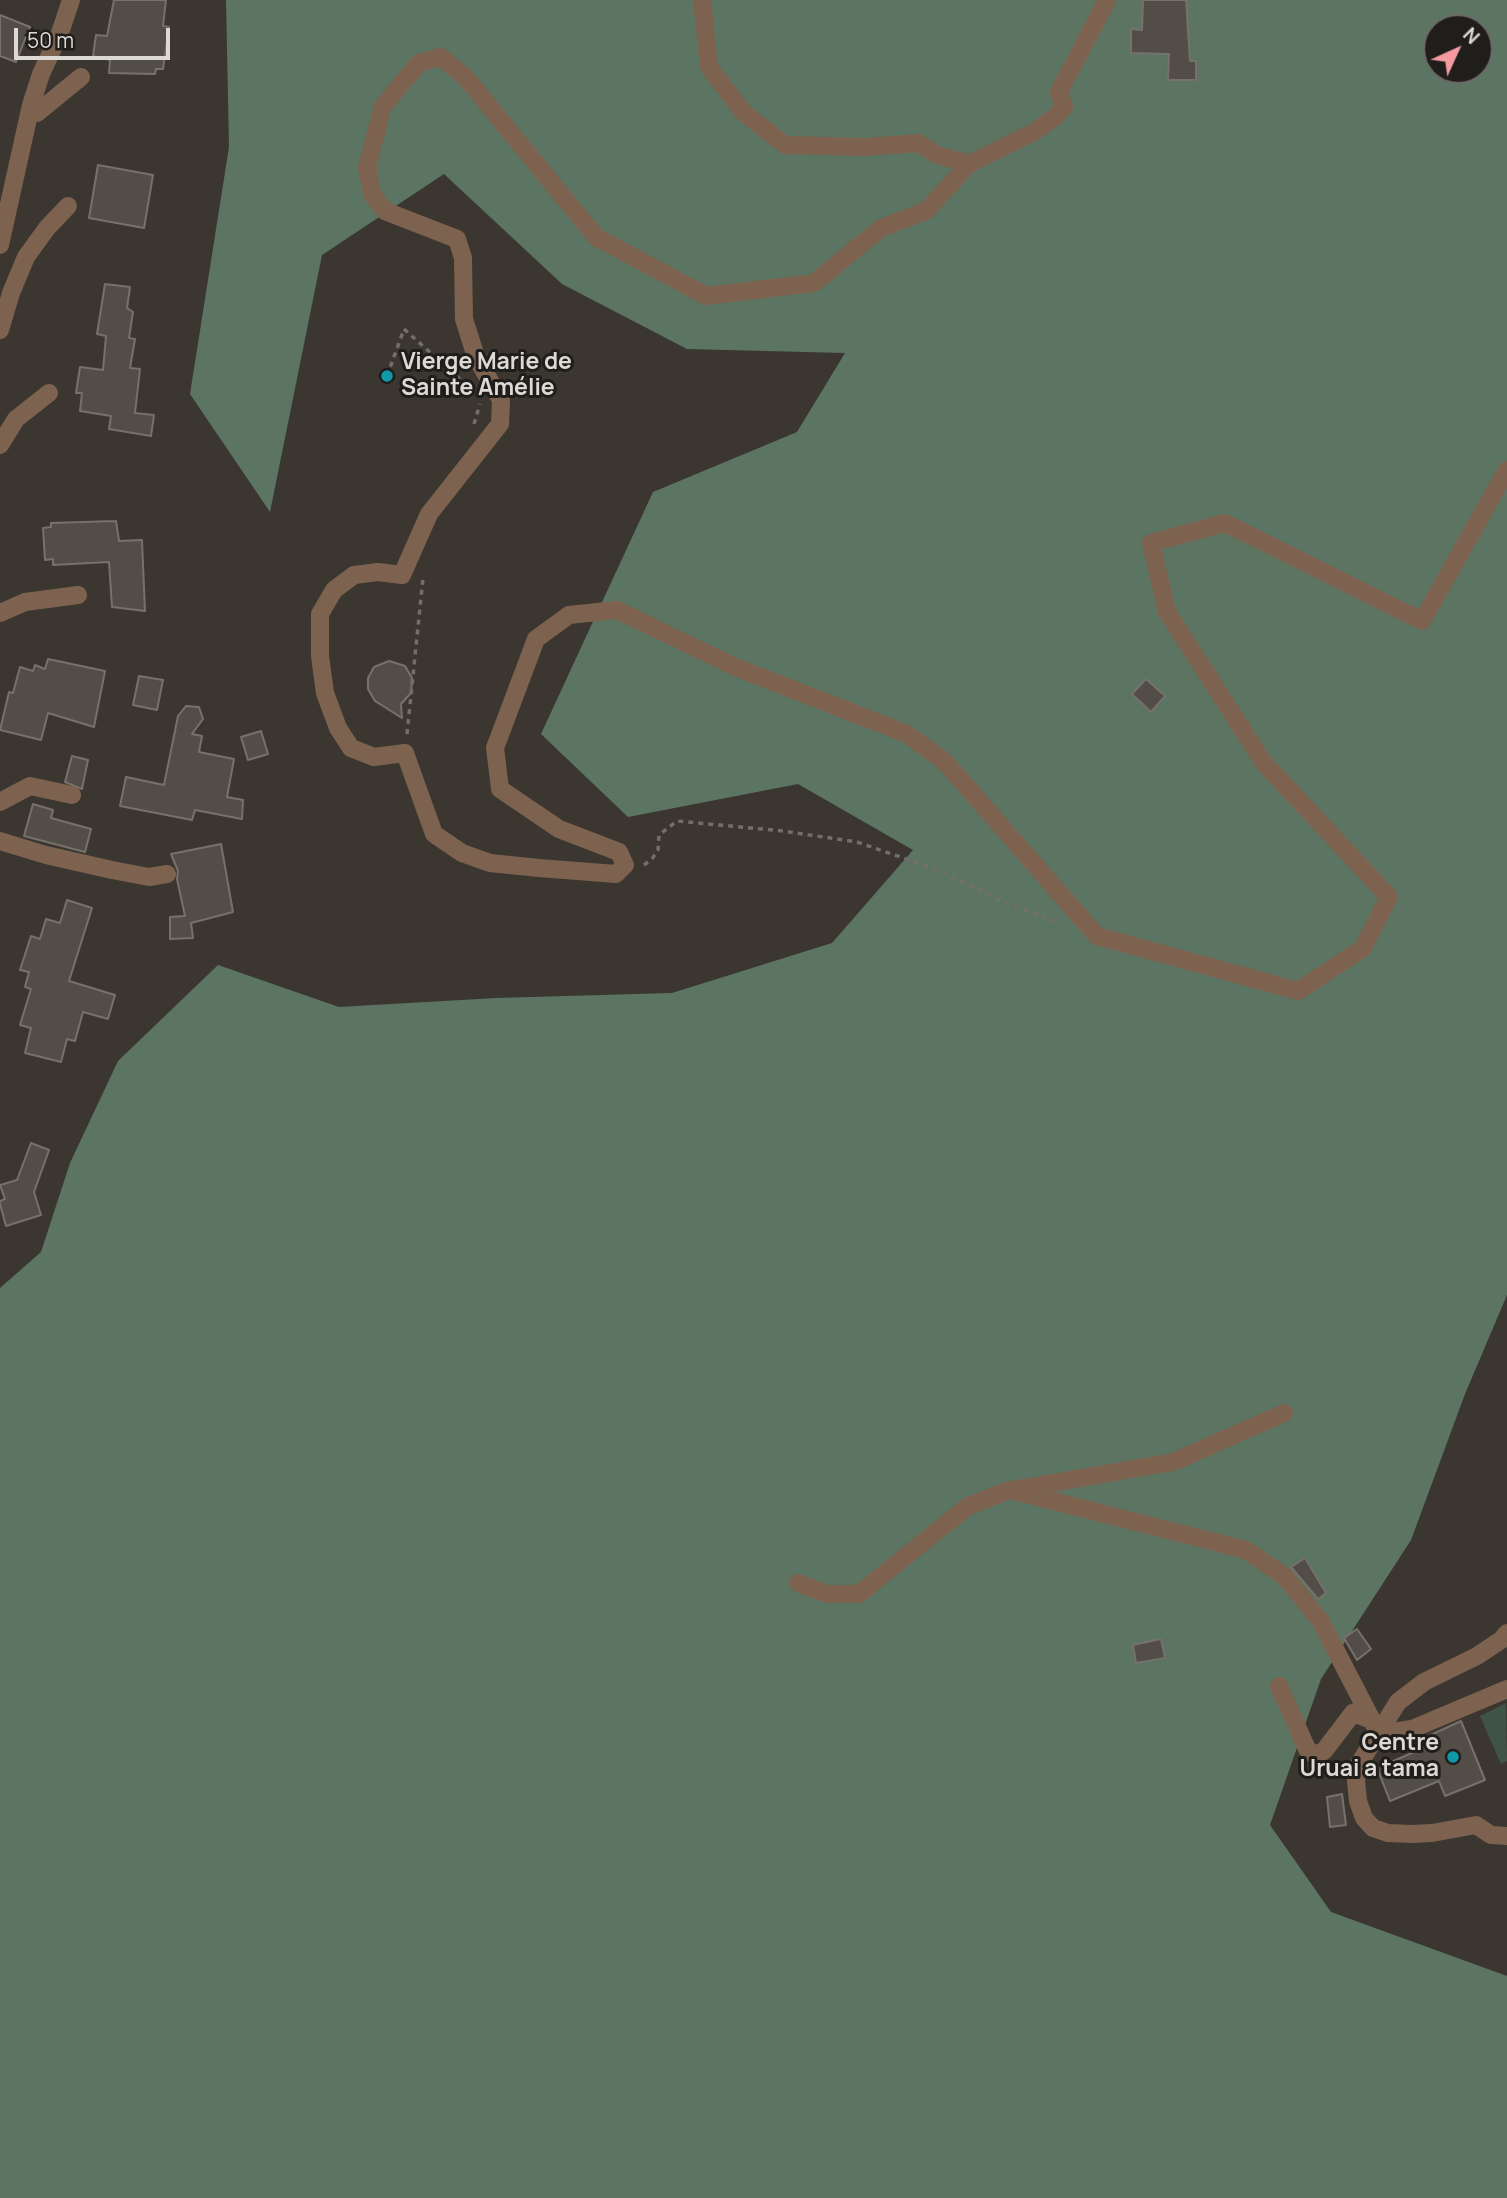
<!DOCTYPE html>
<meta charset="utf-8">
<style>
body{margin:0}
#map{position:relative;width:1507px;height:2198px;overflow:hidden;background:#3b3730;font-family:Manrope,sans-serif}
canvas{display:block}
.north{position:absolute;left:1423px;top:14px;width:70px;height:70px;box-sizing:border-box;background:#201e1b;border:2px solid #6c6966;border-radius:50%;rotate:45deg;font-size:19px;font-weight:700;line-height:28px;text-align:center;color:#dddad6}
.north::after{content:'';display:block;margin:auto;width:24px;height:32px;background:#f49aa0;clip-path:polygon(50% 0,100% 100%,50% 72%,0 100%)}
.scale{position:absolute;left:14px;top:28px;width:156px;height:32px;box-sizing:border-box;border:4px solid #dddad6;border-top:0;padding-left:9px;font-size:21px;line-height:24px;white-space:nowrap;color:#dddad6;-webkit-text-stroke:5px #201e1b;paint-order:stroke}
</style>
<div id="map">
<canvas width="1507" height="2198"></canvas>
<div class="north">N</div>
<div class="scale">50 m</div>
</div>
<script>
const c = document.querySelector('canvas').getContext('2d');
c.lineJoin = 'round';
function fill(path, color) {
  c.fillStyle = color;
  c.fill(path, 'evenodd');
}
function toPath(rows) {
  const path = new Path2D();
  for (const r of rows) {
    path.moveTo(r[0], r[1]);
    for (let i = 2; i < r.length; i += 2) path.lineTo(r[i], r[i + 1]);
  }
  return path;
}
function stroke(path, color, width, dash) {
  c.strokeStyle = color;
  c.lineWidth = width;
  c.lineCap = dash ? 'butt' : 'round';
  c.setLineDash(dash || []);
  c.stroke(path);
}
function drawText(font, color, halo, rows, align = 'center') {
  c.font = font + ' Manrope,sans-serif';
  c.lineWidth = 6;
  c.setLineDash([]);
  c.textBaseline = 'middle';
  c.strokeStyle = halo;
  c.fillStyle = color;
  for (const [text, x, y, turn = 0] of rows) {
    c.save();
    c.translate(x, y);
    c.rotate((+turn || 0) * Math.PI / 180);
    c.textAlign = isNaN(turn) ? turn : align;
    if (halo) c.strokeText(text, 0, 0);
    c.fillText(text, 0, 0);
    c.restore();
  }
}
const green = toPath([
 [1506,1703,1507,1761,1501,1764,1480,1716]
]);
const forest = toPath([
 [226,0,1507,0,1507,1295,1465,1394,1411,1540,1321,1679,1270,1825,1331,1912,1507,1976,1507,2198,0,2198,0,1288,41,1252,70,1163,118,1061,218,965,339,1007,496,998,672,993,832,943,913,850,798,784,628,817,541,734,653,492,797,432,845,353,687,349,562,284,444,174,322,255,270,512,190,394,229,147],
 [1437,28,1479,28,1479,70,1437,70]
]);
const building = toPath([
 [114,0,166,0,163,26,169,27,163,69,156,69,155,74,109,73,110,60,93,56,96,35,107,36,114,0],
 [1143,0,1186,0,1190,61,1196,61,1196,80,1168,80,1169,54,1131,53,1131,29,1142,30,1143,0],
 [0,15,30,27,16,62,0,56,0,15],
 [98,165,153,175,144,228,89,218,98,165],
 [105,284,130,287,127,308,133,312,129,338,135,339,130,368,140,369,135,413,154,415,151,436,109,429,111,416,80,411,82,393,76,393,80,367,103,370,106,336,97,334,105,284],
 [116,521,119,541,142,540,145,611,112,607,109,562,53,565,53,559,45,560,43,528,51,527,51,523,116,521],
 [48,659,105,671,94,727,48,713,41,740,0,730,9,692,13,693,20,667,33,671,35,665,45,669,48,659],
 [389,661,405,666,412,678,411,693,401,704,402,718,375,701,368,689,368,678,374,667,389,661],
 [139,676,163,680,157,710,133,705,139,676],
 [1146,679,1165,696,1151,712,1132,694,1146,679],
 [186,706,199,707,203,719,192,734,202,736,199,752,234,759,227,797,243,800,242,819,195,810,192,820,120,806,126,777,164,785,178,716,186,706],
 [261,731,268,754,248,760,241,737,261,731],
 [72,756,88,760,82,789,65,782,72,756],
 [33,804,53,810,51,818,91,829,85,852,24,836,33,804],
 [221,844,233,912,191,923,193,938,170,939,170,917,185,916,177,879,178,871,171,854,221,844],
 [67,900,92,908,69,981,115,995,108,1019,83,1012,75,1041,67,1039,61,1062,25,1053,31,1028,20,1025,31,989,25,987,29,972,20,970,31,936,40,939,46,919,60,923,67,900],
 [31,1143,49,1150,34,1192,41,1215,6,1226,0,1204,0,1201,5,1199,0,1185,17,1180,31,1143],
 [1305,1558,1326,1593,1318,1599,1291,1567,1305,1558],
 [1357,1629,1371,1649,1357,1660,1344,1638,1357,1629],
 [1161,1639,1165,1658,1136,1663,1133,1645,1161,1639],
 [1461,1721,1485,1780,1445,1796,1439,1781,1390,1801,1377,1768,1426,1747,1422,1739,1461,1721],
 [1342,1794,1346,1825,1330,1827,1327,1797,1342,1794]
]);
const path = toPath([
 [387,376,404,329,472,390],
 [474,424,480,404],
 [407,734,423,578],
 [644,865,652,859,658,850,659,835,677,821,783,831,857,842,941,871,1008,904,1059,922]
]);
const minor = toPath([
 [702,0,709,67,743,112,785,145,866,147,918,143,937,155,969,164,926,211,881,228,814,283,706,296,596,237,466,78,441,57,419,63,383,106,367,167,372,194,385,211,457,239,463,258,464,319,476,357,501,400,500,424,429,514,402,575,378,572,354,575,334,590,320,614,320,656,325,693,338,728,351,748,374,757,405,753,434,834,462,853,490,863,539,868,616,874,625,865,619,852,559,829,500,789,495,748,536,639,569,615,617,610,735,667,907,734,945,762,1097,936,1298,991,1363,948,1389,897,1264,763,1167,612,1151,543,1225,523,1422,621,1507,470],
 [29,114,37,113,81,77],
 [969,164,1034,132,1055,117,1064,107,1059,92,1107,0],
 [0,245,31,105,41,74,60,33,71,0],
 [0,330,11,293,26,257,47,228,68,206],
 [0,445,16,419,49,393],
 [0,613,25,602,78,595],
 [0,802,30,786,72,795],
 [0,841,46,855,112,870,149,877,167,874],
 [1017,1489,1173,1462,1284,1413],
 [798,1583,827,1594,859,1594,968,1506,1010,1490,1246,1550,1284,1576,1320,1620,1379,1734,1412,1729,1507,1689],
 [1507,1633,1501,1640,1477,1656,1424,1682,1398,1702,1359,1764,1356,1781,1358,1801,1364,1818,1373,1828,1388,1833,1411,1834,1432,1833,1476,1825,1491,1835,1507,1836],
 [1279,1686,1307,1749,1315,1755,1324,1751,1353,1713,1372,1720]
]);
const markers = [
 [387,376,7,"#0f9aa8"],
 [1453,1757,7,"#0f9aa8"]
];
const poiNames = [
 ["Vierge Marie de",401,363],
 ["Sainte Amélie",401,389],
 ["Centre",1439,1744,"right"],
 ["Uruai a tama",1439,1770,"right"]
];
fill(green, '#405446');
fill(forest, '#5c7563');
fill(building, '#524d46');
stroke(building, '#76716a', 2);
stroke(path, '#726e68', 3.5, [5, 5]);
stroke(minor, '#7d634f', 18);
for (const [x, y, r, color] of markers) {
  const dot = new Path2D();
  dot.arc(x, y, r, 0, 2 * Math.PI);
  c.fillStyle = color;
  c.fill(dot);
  stroke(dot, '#201e1b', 2.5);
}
drawText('bold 23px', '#dddad6', '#201e1b', poiNames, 'left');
</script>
